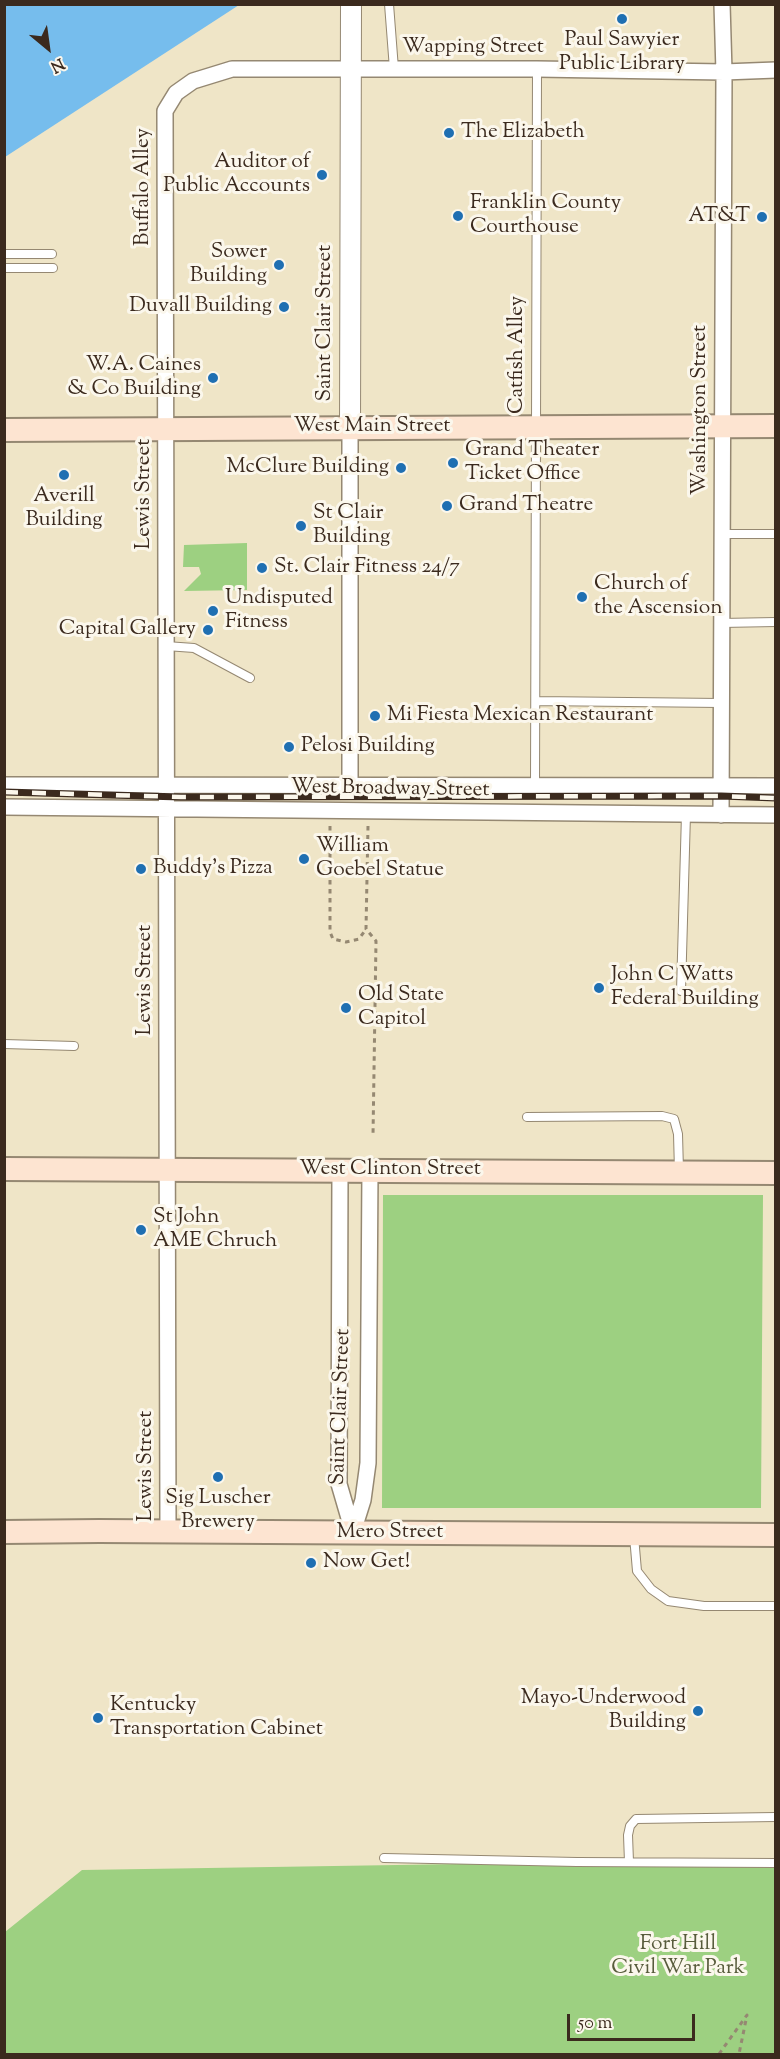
<!DOCTYPE html>
<style>
body{margin:0}
#map{position:relative;width:780px;height:2059px;overflow:hidden;background:#efe5c7;font-family:"Sorts Mill Goudy",serif}
canvas{display:block}
.frame{position:absolute;inset:0;border:6px solid #3b2a1e;pointer-events:none}
.north{position:absolute;left:18px;top:18px;width:60px;height:60px;-webkit-text-stroke:4px #fbf7ec;paint-order:stroke;rotate:151deg;font-size:16px;font-weight:700;line-height:24px;text-align:center;color:#3b2a1e}
.north::after{content:'';display:block;margin:auto;width:21px;height:27px;background:#3b2a1e;clip-path:polygon(50% 0,100% 100%,50% 72%,0 100%)}
.scale{position:absolute;left:567px;top:2014px;width:128px;height:27px;box-sizing:border-box;border:3px solid #3b2a1e;border-top:0;padding-left:8px;font-size:18px;line-height:21px;white-space:nowrap;color:#3b2a1e;-webkit-text-stroke:4px #fbf7ec;paint-order:stroke}
</style>
<div id="map">
<canvas width="780" height="2059"></canvas>
<div class="frame"></div>
<div class="north">N</div>
<div class="scale">50 m</div>
</div>
<script>
const c = document.querySelector('canvas').getContext('2d');
c.lineJoin = 'round';
function fill(path, color) {
  c.fillStyle = color;
  c.fill(path, 'evenodd');
}
function toPath(rows) {
  const path = new Path2D();
  for (const r of rows) {
    path.moveTo(r[0], r[1]);
    for (let i = 2; i < r.length; i += 2) path.lineTo(r[i], r[i + 1]);
  }
  return path;
}
function stroke(path, color, width, dash) {
  c.strokeStyle = color;
  c.lineWidth = width;
  c.lineCap = dash ? 'butt' : 'round';
  c.setLineDash(dash || []);
  c.stroke(path);
}
function drawText(font, color, halo, rows, align = 'center') {
  c.font = font + ' "Sorts Mill Goudy",serif';
  c.lineWidth = 6;
  c.setLineDash([]);
  c.textBaseline = 'middle';
  c.strokeStyle = halo;
  c.fillStyle = color;
  for (const [text, x, y, turn = 0] of rows) {
    c.save();
    c.translate(x, y);
    c.rotate((+turn || 0) * Math.PI / 180);
    c.textAlign = isNaN(turn) ? turn : align;
    if (halo) c.strokeText(text, 0, 0);
    c.fillText(text, 0, 0);
    c.restore();
  }
}
const green = toPath([
 [247,543,247,590,184,591,201,574,199,567,183,567,184,545],
 [383,1195,763,1195,761,1508,382,1508],
 [775,1859,775,2054,5,2054,5,1932,82,1870]
]);
const water = toPath([
 [5,4,239,4,239,5,5,157]
]);
const path = toPath([
 [330,826,330,932,333,939,346,942,359,939,366,929],
 [368,826,366,929,376,941,373,1136],
 [719,2054,747,2015,739,2054]
]);
const service = toPath([
 [389,4,394,69],
 [4,254,52,254],
 [4,268,53,268],
 [721,534,776,534],
 [721,623,776,622],
 [166,646,194,648,250,678],
 [536,701,721,703],
 [535,785,537,69],
 [681,991,686,814],
 [4,1044,74,1046],
 [527,1117,662,1116,674,1119,678,1134,679,1171],
 [634,1536,637,1571,651,1589,668,1601,704,1606,776,1606],
 [384,1858,577,1862,776,1863],
 [629,1862,628,1835,630,1826,636,1819,776,1817]
]);
const minor = toPath([
 [350,427,350,785],
 [4,785,776,786],
 [4,807,776,815],
 [721,815,724,72,722,4],
 [340,1170,339,1484,353,1532],
 [168,1532,165,111,176,93,193,81,232,69,537,69,724,72,776,70],
 [353,1532,363,1500,368,1463,370,1170]
]);
const tertiary = toPath([
 [350,427,351,4]
]);
const secondary = toPath([
 [4,430,776,426],
 [4,1169,776,1173],
 [4,1532,99,1531,776,1535]
]);
const rail = toPath([
 [4,792,181,797,721,796,776,798]
]);
const markers = [
 [622,19,6,"#1f6fb2"],
 [449,133,6,"#1f6fb2"],
 [322,175,6,"#1f6fb2"],
 [458,216,6,"#1f6fb2"],
 [762,217,6,"#1f6fb2"],
 [279,265,6,"#1f6fb2"],
 [284,307,6,"#1f6fb2"],
 [213,378,6,"#1f6fb2"],
 [453,463,6,"#1f6fb2"],
 [401,468,6,"#1f6fb2"],
 [64,475,6,"#1f6fb2"],
 [447,506,6,"#1f6fb2"],
 [301,526,6,"#1f6fb2"],
 [262,568,6,"#1f6fb2"],
 [582,597,6,"#1f6fb2"],
 [213,611,6,"#1f6fb2"],
 [208,630,6,"#1f6fb2"],
 [375,716,6,"#1f6fb2"],
 [289,747,6,"#1f6fb2"],
 [304,859,6,"#1f6fb2"],
 [141,869,6,"#1f6fb2"],
 [599,988,6,"#1f6fb2"],
 [346,1008,6,"#1f6fb2"],
 [141,1230,6,"#1f6fb2"],
 [218,1477,6,"#1f6fb2"],
 [311,1563,6,"#1f6fb2"],
 [698,1711,6,"#1f6fb2"],
 [98,1718,6,"#1f6fb2"]
];
const poiNames = [
 ["Paul Sawyier",622,41,"center"],
 ["Public Library",622,65,"center"],
 ["The Elizabeth",461,133],
 ["Auditor of",310,163,"right"],
 ["Public Accounts",310,187,"right"],
 ["Franklin County",470,204],
 ["Courthouse",470,228],
 ["AT&T",750,217,"right"],
 ["Sower",267,253,"right"],
 ["Building",267,277,"right"],
 ["Duvall Building",272,307,"right"],
 ["W.A. Caines",201,366,"right"],
 ["& Co Building",201,390,"right"],
 ["Grand Theater",465,451],
 ["Ticket Office",465,475],
 ["McClure Building",389,468,"right"],
 ["Averill",64,497,"center"],
 ["Building",64,521,"center"],
 ["Grand Theatre",459,506],
 ["St Clair",313,514],
 ["Building",313,538],
 ["St. Clair Fitness 24/7",274,568],
 ["Church of",594,585],
 ["the Ascension",594,609],
 ["Undisputed",225,599],
 ["Fitness",225,623],
 ["Capital Gallery",196,630,"right"],
 ["Mi Fiesta Mexican Restaurant",387,716],
 ["Pelosi Building",301,747],
 ["William",316,847],
 ["Goebel Statue",316,871],
 ["Buddy's Pizza",153,869],
 ["John C Watts",611,976],
 ["Federal Building",611,1000],
 ["Old State",358,996],
 ["Capitol",358,1020],
 ["St John",153,1218],
 ["AME Chruch",153,1242],
 ["Sig Luscher",218,1499,"center"],
 ["Brewery",218,1523,"center"],
 ["Now Get!",323,1563],
 ["Mayo-Underwood",686,1699,"right"],
 ["Building",686,1723,"right"],
 ["Kentucky",110,1706],
 ["Transportation Cabinet",110,1730]
];
const streetNames = [
 ["Wapping Street",473,48],
 ["Buffalo Alley",144,187,-90],
 ["Saint Clair Street",326,323,-90],
 ["Catfish Alley",518,355,-90],
 ["Washington Street",701,410,-90],
 ["West Main Street",372,427],
 ["Lewis Street",145,494,-90],
 ["West Broadway Street",390,790,1],
 ["Lewis Street",146,980,-90],
 ["West Clinton Street",390,1170],
 ["Saint Clair Street",342,1407,-88],
 ["Lewis Street",147,1466,-90],
 ["Mero Street",390,1533]
];
const parkNames = [
 ["Fort Hill",678,1945],
 ["Civil War Park",678,1969]
];
fill(green, '#9dd081');
fill(water, '#76bded');
stroke(service, '#958872', 10);
stroke(minor, '#958872', 18);
stroke(tertiary, '#958872', 22);
stroke(secondary, '#958872', 26);
stroke(path, '#958872', 3, [4.5, 4.5]);
stroke(service, '#fff', 8);
stroke(minor, '#fff', 15);
stroke(tertiary, '#fff', 20);
stroke(secondary, '#fde4d1', 22);
stroke(rail, '#3b2a1e', 7);
stroke(rail, '#fbf7ec', 4.5, [14]);
for (const [x, y, r, color] of markers) {
  const dot = new Path2D();
  dot.arc(x, y, r, 0, 2 * Math.PI);
  c.fillStyle = color;
  c.fill(dot);
  stroke(dot, '#fbf7ec', 2);
}
drawText('21px', '#3b2a1e', '#fbf7ec', poiNames, 'left');
drawText('21px', '#3b2a1e', '#fbf7ec', streetNames);
drawText('21px', '#585c3c', '#fbf7ec', parkNames);
</script>
